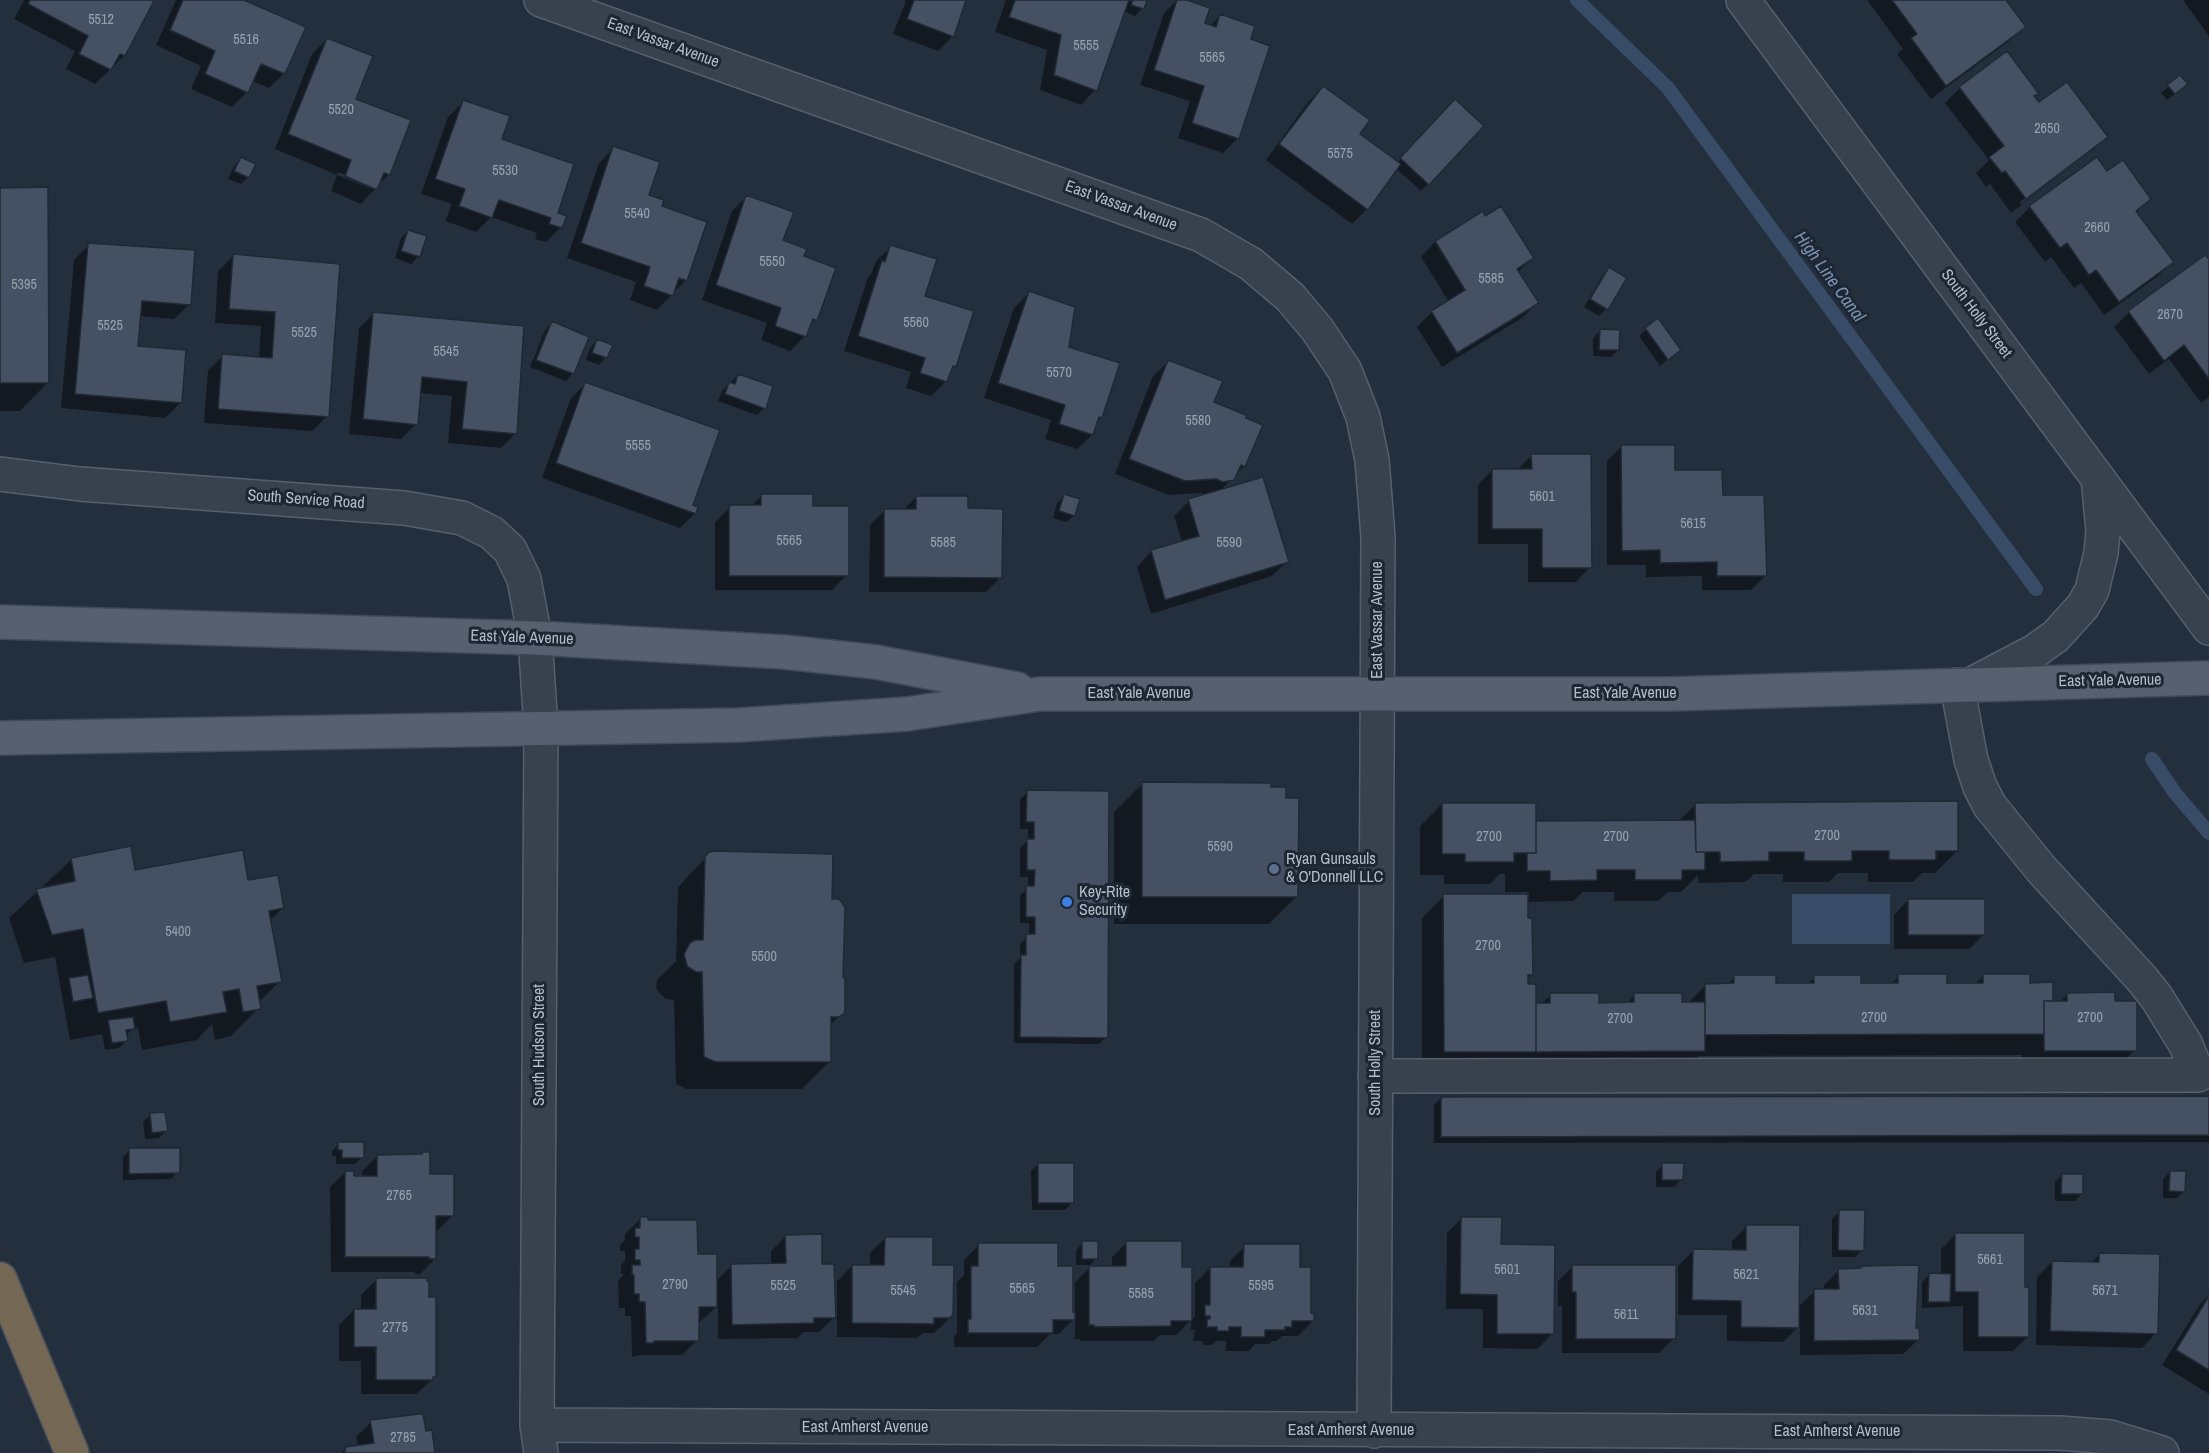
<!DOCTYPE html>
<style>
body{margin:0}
canvas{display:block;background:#242f3e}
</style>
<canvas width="2209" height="1453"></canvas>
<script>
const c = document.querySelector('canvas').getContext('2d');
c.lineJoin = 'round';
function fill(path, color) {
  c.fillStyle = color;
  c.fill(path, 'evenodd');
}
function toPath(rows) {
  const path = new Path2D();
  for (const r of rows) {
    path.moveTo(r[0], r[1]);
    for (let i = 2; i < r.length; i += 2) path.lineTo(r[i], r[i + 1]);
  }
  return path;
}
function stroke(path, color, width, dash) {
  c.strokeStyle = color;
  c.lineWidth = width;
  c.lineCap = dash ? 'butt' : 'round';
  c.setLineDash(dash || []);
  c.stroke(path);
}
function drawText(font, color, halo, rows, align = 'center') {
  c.font = font + ' "Archivo Narrow",sans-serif';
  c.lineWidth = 6;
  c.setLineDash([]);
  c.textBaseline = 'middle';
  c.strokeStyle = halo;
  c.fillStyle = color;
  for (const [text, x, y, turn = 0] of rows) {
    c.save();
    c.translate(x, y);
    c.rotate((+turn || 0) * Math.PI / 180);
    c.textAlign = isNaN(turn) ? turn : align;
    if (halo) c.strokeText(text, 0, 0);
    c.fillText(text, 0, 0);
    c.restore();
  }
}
const water = toPath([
 [1792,894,1890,894,1890,944,1792,944]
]);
const shadow = toPath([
 [24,0,149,0,152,2,124,56,95,84,66,69,75,51,14,19],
 [176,0,240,0,284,73,269,88,252,81,247,92,232,107,191,89,201,66,156,45],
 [904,0,964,0,953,36,938,51,893,34,906,1],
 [1006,0,1129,1,1146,0,1143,8,1135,16,1123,11,1095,90,1081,105,1040,90,1047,50,995,32],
 [1177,0,1183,0,1203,24,1210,26,1220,16,1249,40,1238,138,1223,153,1178,138,1190,101,1140,85,1164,13],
 [1867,0,2004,0,2024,27,2009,41,1931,99,1897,54,1903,49],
 [2183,0,2209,0,2209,36],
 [327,39,389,174,361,204,331,191,337,175,370,188,373,186,338,172,337,175,275,149,312,54],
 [2169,86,2179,91,2167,100,2161,93],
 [1323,88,1358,134,1397,163,1448,108,1428,184,1421,191,1396,168,1367,209,1352,224,1266,160,1308,102],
 [1960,88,2037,93,2033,97,2038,104,2106,137,2092,151,2092,147,2020,202,2021,205,2092,151,2011,213,1990,184,1986,187,1976,173,1989,160,1945,103],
 [463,102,500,140,556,214,561,227,546,242,535,239,537,233,491,217,476,232,445,221,452,204,421,194,448,117],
 [614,148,647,196,660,207,686,280,657,310,630,300,636,282,567,258,599,163],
 [241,159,248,177,241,184,228,179,234,166],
 [2107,173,2149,199,2136,213,2172,262,2157,277,2104,315,2081,283,2074,288,2051,257,2045,262,2015,222,2030,207],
 [0,189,48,382,20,411,0,411],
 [747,196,781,241,802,257,815,320,808,327,805,336,790,351,761,340,767,323,702,300,732,211],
 [1482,214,1485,218,1532,258,1518,272,1537,303,1522,318,1442,367,1417,327,1432,312,1449,302,1421,257,1435,242],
 [408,231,419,256,411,264,395,258,401,238],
 [89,245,189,305,174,319,139,316,137,347,180,403,165,418,61,408,74,260],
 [891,247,923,297,955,366,949,372,946,381,931,396,906,388,911,372,844,351,868,277,872,272,876,261],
 [233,256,338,265,327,416,312,431,204,423,208,370,223,356,259,358,261,326,215,323,218,271],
 [2204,257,2209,261,2209,397,2201,403,2169,359,2149,374,2114,327,2129,312],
 [1610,269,1625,279,1606,309,1599,316,1584,307,1602,276],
 [1029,293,1067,348,1101,417,1096,423,1092,435,1077,449,1045,439,1051,420,984,398,1014,308],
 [374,313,523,328,516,433,501,448,448,443,452,396,419,393,416,424,401,439,349,434,359,328],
 [552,323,573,373,566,381,530,367,545,330],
 [1646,329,1679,350,1660,366,1639,336],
 [1600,331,1618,350,1611,357,1593,356,1593,338],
 [597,340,606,357,599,365,586,360,590,348],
 [1168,362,1212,403,1244,466,1220,491,1287,562,1272,576,1151,614,1137,567,1151,552,1182,542,1174,516,1189,501,1206,496,1201,493,1169,495,1115,474,1153,376],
 [738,375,764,408,757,415,718,401,722,391],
 [586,383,691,506,695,513,680,528,542,478,571,398],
 [1622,446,1721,497,1766,575,1751,590,1702,590,1702,576,1646,577,1646,565,1607,565,1607,461],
 [1532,455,1590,567,1576,582,1528,582,1528,544,1478,544,1478,485,1492,470,1517,470],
 [762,495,811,507,847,575,832,590,715,590,715,522,730,507,750,507],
 [1065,496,1074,515,1067,522,1053,518,1057,503],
 [916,497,966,510,1001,577,986,592,869,592,870,525,885,510,903,510],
 [1142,784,1297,896,1269,924,1114,924,1114,812],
 [1028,792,1106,1037,1099,1044,1014,1043,1014,964,1020,958,1020,943,1029,936,1029,923,1020,923,1020,895,1028,888,1028,877,1020,877,1020,848,1028,840,1028,829,1020,829,1020,799],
 [1442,804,1534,822,1678,822,1696,804,1957,851,1935,873,1922,873,1913,882,1868,882,1868,873,1838,873,1829,882,1783,882,1783,874,1754,874,1745,882,1698,883,1698,875,1681,892,1668,892,1658,901,1614,901,1614,892,1583,892,1573,901,1526,902,1531,974,1526,980,1534,1004,1541,1004,1551,995,1597,1004,1626,1004,1635,995,1687,1004,1706,985,1727,985,1735,977,1774,985,1807,985,1815,977,1859,985,1890,985,1899,976,1946,985,1974,985,1983,976,2029,985,2052,1003,2059,1003,2068,994,2113,1003,2135,1050,2113,1072,2022,1072,2022,1055,1698,1056,1681,1073,1422,1074,1422,918,1444,896,1529,896,1529,892,1505,892,1505,874,1500,874,1490,884,1444,884,1444,875,1420,875,1420,826],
 [709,854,831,903,840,1015,830,1025,830,1061,802,1089,687,1089,676,1084,674,1000,666,999,659,993,656,987,657,980,676,961,678,887],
 [72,859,134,871,247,882,283,908,269,921,280,981,258,1003,259,1008,231,1036,215,1040,212,1024,197,1040,142,1050,138,1028,133,1029,125,1036,126,1041,119,1048,105,1050,102,1034,70,1040,55,957,24,963,9,918],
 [1908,900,1984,934,1969,949,1894,949,1894,915],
 [2209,1097,2209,1142,1434,1143,1434,1105,1441,1098],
 [164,1113,166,1131,159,1138,145,1139,143,1122,150,1115],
 [339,1144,362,1157,355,1164,336,1164,336,1156,332,1156,332,1151],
 [130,1150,178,1172,171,1179,123,1180,123,1157],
 [377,1156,421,1156,429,1175,453,1215,438,1230,435,1230,435,1259,420,1274,415,1274,415,1272,331,1272,330,1187,345,1172,352,1177,362,1177,362,1171],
 [1038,1164,1072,1203,1065,1210,1032,1210,1031,1171],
 [1663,1165,1681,1180,1674,1187,1656,1187,1656,1172],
 [2170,1172,2184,1191,2177,1198,2163,1198,2163,1179],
 [2062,1175,2082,1193,2075,1201,2055,1201,2055,1182],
 [1839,1212,1862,1250,1855,1257,1832,1257,1832,1219],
 [1462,1218,1500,1246,1552,1334,1537,1349,1483,1348,1483,1309,1446,1309,1447,1233],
 [640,1219,696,1256,715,1282,732,1265,771,1265,771,1251,786,1236,820,1265,834,1317,819,1332,803,1332,798,1338,718,1339,718,1305,700,1322,697,1322,697,1340,682,1355,640,1355,632,1357,631,1316,625,1316,625,1308,619,1308,618,1281,624,1274,621,1274,621,1265,625,1261,625,1251,620,1251,620,1245,625,1240,625,1234],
 [1747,1226,1798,1307,1815,1291,1824,1291,1824,1285,1839,1270,1859,1270,1861,1268,1915,1329,1918,1340,1903,1354,1800,1355,1800,1325,1783,1342,1727,1341,1727,1315,1678,1315,1678,1266,1693,1251,1732,1251,1732,1241],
 [1956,1234,2024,1289,2028,1336,2013,1351,1963,1351,1963,1306,1922,1308,1922,1282,1929,1275,1941,1275,1941,1249],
 [885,1238,931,1266,952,1316,934,1333,923,1333,917,1338,837,1337,837,1281,852,1266,870,1266,870,1253],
 [1127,1242,1180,1268,1191,1320,1176,1335,1160,1335,1154,1341,1080,1341,1080,1339,1075,1339,1075,1318,1059,1334,1050,1334,1037,1347,954,1347,954,1336,957,1333,957,1282,964,1275,964,1260,979,1245,1057,1268,1071,1313,1075,1313,1075,1282,1089,1268,1112,1268,1112,1257],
 [1083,1243,1097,1258,1090,1265,1076,1265,1076,1250],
 [1245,1246,1299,1269,1313,1321,1298,1336,1282,1336,1276,1341,1272,1341,1269,1344,1255,1344,1249,1351,1226,1351,1226,1341,1216,1341,1212,1345,1203,1345,1203,1341,1193,1341,1195,1330,1191,1330,1191,1321,1195,1316,1195,1283,1210,1268,1230,1268,1230,1261],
 [2100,1254,2156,1333,2142,1348,2036,1345,2037,1277,2052,1262,2091,1263],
 [1573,1266,1674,1338,1659,1353,1562,1353,1562,1306,1558,1306,1558,1281],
 [376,1280,435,1377,416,1394,361,1394,361,1361,339,1361,339,1325,354,1310,361,1310,361,1295],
 [2209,1295,2209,1394,2162,1365,2201,1303],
 [371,1422,424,1433,433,1453,341,1453,345,1449,358,1447,356,1437]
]);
const stream = toPath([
 [1577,0,1668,88,2036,589],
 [2152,759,2175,793,2209,833]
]);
const building = toPath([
 [30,0,152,0,154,1,125,56,120,54,111,70,79,54,88,36,28,4,30,0],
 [183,0,244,0,306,27,285,74,261,64,248,93,205,74,215,51,170,30,183,0],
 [914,0,966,0,954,37,907,19,914,0],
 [1015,0,1129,0,1097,91,1054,75,1061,35,1009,17,1015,0],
 [1133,0,1147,0,1144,9,1131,5,1133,0],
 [1177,0,1187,0,1210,8,1205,23,1216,27,1220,14,1255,26,1251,39,1270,46,1239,139,1192,123,1204,86,1154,70,1177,0],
 [1892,0,2006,0,2026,27,1946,86,1911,38,1917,34,1892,0],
 [327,38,373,56,356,99,411,120,390,175,384,173,377,190,345,176,351,160,288,134,327,38],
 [2007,51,2039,94,2034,96,2039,102,2067,82,2108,137,2026,199,2005,171,2002,173,1989,157,2004,146,1959,87,2007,51],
 [2180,75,2188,84,2175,94,2167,85,2180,75],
 [1323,86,1370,120,1360,134,1401,164,1368,210,1279,144,1323,86],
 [1455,99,1484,126,1429,185,1400,158,1455,99],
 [463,100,510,116,502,139,574,164,558,213,567,216,562,228,549,224,551,218,499,200,492,218,459,206,465,189,435,179,463,100],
 [613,146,660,162,649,195,664,200,662,206,707,222,687,281,679,278,673,296,644,286,650,267,581,243,613,146],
 [241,157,256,164,249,178,234,171,241,157],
 [2097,157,2107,171,2123,160,2151,199,2136,211,2174,262,2119,302,2096,270,2089,275,2067,243,2060,248,2029,206,2097,157],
 [48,187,49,383,0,383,0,188,48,187],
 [746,195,794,212,783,240,807,249,804,256,836,268,817,321,813,319,806,337,775,326,781,308,716,285,746,195],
 [1501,206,1534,258,1517,269,1539,303,1457,353,1431,311,1465,290,1435,241,1483,211,1485,216,1501,206],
 [408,230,427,236,420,257,401,251,408,230],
 [88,243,195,250,191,305,142,301,138,346,186,350,182,403,75,394,88,243],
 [890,245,937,259,925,296,974,311,956,367,953,366,947,382,920,373,925,358,858,336,882,260,885,262,890,245],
 [233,254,340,264,329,417,218,409,222,354,272,358,275,312,229,309,233,254],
 [2205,255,2209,259,2209,379,2184,345,2164,361,2128,311,2205,255],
 [1609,267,1627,278,1608,310,1590,299,1609,267],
 [1029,291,1075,307,1069,347,1120,363,1102,418,1099,417,1093,435,1059,424,1065,405,998,383,1029,291],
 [373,312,524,326,517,434,462,429,467,382,422,377,418,425,363,419,373,312],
 [1658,318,1681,350,1668,360,1645,328,1658,318],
 [552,321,589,337,574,374,536,360,552,321],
 [1600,329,1620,330,1619,350,1599,350,1600,329],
 [597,339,613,345,607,358,592,353,597,339],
 [1168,360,1223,381,1214,402,1246,415,1246,418,1263,425,1245,467,1241,465,1234,480,1223,482,1216,479,1185,481,1129,459,1168,360],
 [738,374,773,386,766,409,725,394,729,382,735,384,738,374],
 [585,382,720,430,693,505,698,507,696,514,556,463,585,382],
 [1621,445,1675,445,1675,470,1722,470,1723,495,1764,495,1767,576,1717,576,1717,562,1660,563,1660,550,1622,551,1621,445],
 [1531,454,1591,454,1592,568,1542,568,1542,529,1492,529,1492,469,1532,469,1531,454],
 [1263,477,1289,562,1165,600,1151,550,1199,536,1188,499,1263,477],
 [761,494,813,494,813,506,849,506,849,576,729,576,729,505,761,505,761,494],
 [1064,494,1080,499,1075,516,1059,511,1064,494],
 [916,496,968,496,968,508,1003,509,1002,578,884,577,884,509,916,509,916,496],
 [1142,782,1271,783,1271,787,1286,787,1286,798,1299,798,1298,897,1142,897,1142,782],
 [1027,790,1109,791,1108,1038,1020,1037,1021,955,1026,955,1026,934,1035,934,1035,917,1026,917,1026,886,1034,886,1035,870,1027,870,1027,839,1034,839,1034,822,1026,822,1027,790],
 [1958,801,1958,851,1936,851,1936,860,1889,860,1889,851,1852,851,1852,861,1804,861,1804,852,1769,852,1769,861,1720,862,1720,852,1696,852,1695,803,1958,801],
 [1442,803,1536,803,1536,853,1514,853,1514,862,1465,862,1465,854,1442,854,1442,803],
 [1695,820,1696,852,1705,852,1705,870,1682,870,1682,880,1635,880,1635,870,1597,870,1597,880,1550,881,1550,871,1527,871,1527,853,1536,853,1536,821,1695,820],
 [131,846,135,870,243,850,248,880,278,875,284,908,269,911,282,982,257,986,261,1009,243,1012,239,989,223,992,227,1012,170,1022,166,1001,98,1013,83,929,52,935,36,889,75,881,71,858,131,846],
 [716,851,833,854,832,899,839,899,845,907,843,978,845,977,845,1009,844,1014,839,1017,831,1017,831,1062,716,1062,704,1057,702,972,696,972,687,966,684,954,690,943,695,940,703,940,705,857,709,852,716,851],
 [1443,894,1528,894,1528,918,1532,918,1533,975,1528,975,1528,984,1536,984,1536,1052,1444,1052,1443,894],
 [1908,899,1985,899,1985,935,1908,935,1908,899],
 [1898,974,1947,974,1947,983,1983,983,1983,974,2030,974,2030,983,2053,982,2053,1001,2044,1001,2044,1034,1705,1035,1705,984,1734,983,1734,975,1776,975,1776,983,1814,983,1814,975,1861,975,1861,983,1898,983,1898,974],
 [88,975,93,998,73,1002,69,978,88,975],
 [2115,992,2115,1001,2137,1001,2137,1051,2044,1051,2044,1001,2067,1001,2067,993,2115,992],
 [1550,993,1599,993,1599,1003,1634,1002,1634,993,1682,993,1682,1002,1705,1002,1705,1051,1536,1052,1536,1003,1550,1003,1550,993],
 [133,1017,135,1029,126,1030,128,1041,112,1043,108,1020,133,1017],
 [2209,1096,2209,1135,1441,1137,1441,1097,2209,1096],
 [165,1112,168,1131,152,1133,150,1113,165,1112],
 [338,1142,364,1142,364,1158,342,1158,342,1150,338,1150,338,1142],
 [129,1148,180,1148,180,1173,129,1174,129,1148],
 [422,1152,430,1152,430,1174,454,1174,454,1216,436,1216,436,1259,429,1259,429,1257,345,1257,345,1171,354,1171,354,1176,377,1176,377,1155,422,1154,422,1152],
 [1038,1163,1074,1163,1074,1203,1038,1203,1038,1163],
 [1662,1163,1684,1163,1683,1180,1662,1180,1662,1163],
 [2170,1171,2186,1171,2185,1192,2169,1191,2170,1171],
 [2062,1174,2083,1174,2083,1194,2061,1194,2062,1174],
 [1839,1210,1865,1210,1864,1251,1838,1250,1839,1210],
 [640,1217,648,1217,648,1220,697,1220,698,1254,717,1254,717,1307,699,1307,699,1341,654,1341,654,1343,646,1343,645,1302,639,1302,639,1294,634,1294,634,1275,632,1275,632,1265,640,1265,640,1260,635,1260,635,1249,639,1249,639,1237,635,1237,635,1228,640,1228,640,1217],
 [1461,1217,1502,1217,1501,1244,1555,1245,1554,1334,1497,1334,1497,1295,1460,1294,1461,1217],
 [1746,1225,1800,1225,1799,1328,1741,1327,1741,1301,1692,1300,1693,1249,1746,1250,1746,1225],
 [1955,1233,2025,1233,2025,1287,2029,1287,2029,1337,1978,1337,1978,1292,1955,1292,1955,1233],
 [822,1234,822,1264,834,1264,836,1318,814,1318,814,1323,732,1325,731,1264,786,1263,785,1235,822,1234],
 [885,1237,933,1237,933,1265,954,1265,953,1316,951,1316,951,1318,934,1318,934,1324,852,1323,852,1265,884,1265,885,1237],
 [1082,1241,1098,1241,1098,1259,1082,1259,1082,1241],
 [1126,1241,1182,1241,1182,1267,1192,1267,1192,1321,1171,1321,1171,1326,1094,1327,1094,1325,1089,1325,1089,1266,1126,1266,1126,1241],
 [978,1243,1058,1243,1058,1266,1073,1266,1073,1312,1075,1312,1075,1320,1053,1320,1053,1333,968,1333,968,1319,971,1319,971,1266,978,1266,978,1243],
 [1244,1244,1300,1244,1300,1267,1311,1267,1311,1313,1314,1313,1314,1321,1292,1321,1292,1327,1285,1327,1285,1330,1265,1330,1265,1337,1241,1337,1241,1327,1229,1327,1229,1331,1217,1331,1217,1327,1207,1327,1207,1319,1210,1319,1210,1316,1205,1316,1205,1305,1210,1305,1210,1267,1243,1267,1244,1244],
 [2099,1253,2160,1254,2158,1334,2050,1331,2052,1261,2099,1262,2099,1253],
 [1572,1265,1676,1265,1676,1339,1576,1339,1576,1292,1572,1292,1572,1265],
 [1919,1265,1916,1328,1919,1328,1920,1340,1814,1341,1814,1289,1839,1289,1838,1269,1861,1268,1861,1266,1919,1265],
 [1929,1273,1951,1274,1950,1302,1928,1302,1929,1273],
 [376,1278,427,1278,427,1281,429,1281,429,1297,436,1297,436,1377,433,1377,433,1380,376,1380,376,1347,354,1347,354,1309,376,1309,376,1278],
 [2209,1296,2209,1370,2176,1350,2209,1296],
 [419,1414,423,1414,426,1431,432,1430,435,1453,345,1453,345,1447,374,1443,370,1420,419,1414]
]);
const minor = toPath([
 [541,0,1201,235,1251,264,1290,297,1317,329,1345,371,1363,417,1372,460,1378,537,1374,1431],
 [1743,0,2209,628],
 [0,474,80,484,404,508,462,518,492,533,510,550,524,579,535,638,541,728,537,1425,541,1453],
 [1972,684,2035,651,2056,636,2083,606,2092,590,2101,553,2103,531,2098,478],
 [1375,1076,2198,1075,2186,1045,2157,998,2142,979,2042,870,1990,806,1980,787,1971,760,1957,685],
 [537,1425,2060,1433,2110,1437,2162,1453]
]);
const major = toPath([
 [0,622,535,638,784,652,876,662,1017,689],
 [0,738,739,725,907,714,1040,694,1669,694,2209,678]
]);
const highway = toPath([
 [0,1279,72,1453]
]);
const markers = [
 [1274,869,6,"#5c6f8a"],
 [1067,902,6,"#3f7fe0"]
];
const numberNames = [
 ["5512",101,20],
 ["5516",246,40],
 ["5555",1086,46],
 ["5565",1212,58],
 ["5520",341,110],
 ["2650",2047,129],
 ["5575",1340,154],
 ["5530",505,171],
 ["5540",637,214],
 ["2660",2097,228],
 ["5550",772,262],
 ["5585",1491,279],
 ["5395",24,285],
 ["2670",2170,315],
 ["5560",916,323],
 ["5525",110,326],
 ["5525",304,333],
 ["5545",446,352],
 ["5570",1059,373],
 ["5580",1198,421],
 ["5555",638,446],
 ["5601",1542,497],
 ["5615",1693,524],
 ["5565",789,541],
 ["5585",943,543],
 ["5590",1229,543],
 ["2700",1827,836],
 ["2700",1489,837],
 ["2700",1616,837],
 ["5590",1220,847],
 ["5400",178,932],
 ["2700",1488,946],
 ["5500",764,957],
 ["2700",1874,1018],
 ["2700",2090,1018],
 ["2700",1620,1019],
 ["2765",399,1196],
 ["5661",1990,1260],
 ["5601",1507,1270],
 ["5621",1746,1275],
 ["2790",675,1285],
 ["5525",783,1286],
 ["5595",1261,1286],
 ["5565",1022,1289],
 ["5545",903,1291],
 ["5671",2105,1291],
 ["5585",1141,1294],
 ["5631",1865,1311],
 ["5611",1626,1315],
 ["2775",395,1328],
 ["2785",403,1438]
];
const streetNames = [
 ["East Vassar Avenue",663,43,20],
 ["East Vassar Avenue",1121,206,20],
 ["South Holly Street",1976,314,53],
 ["South Service Road",306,500,4],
 ["East Vassar Avenue",1378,620,-90],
 ["East Yale Avenue",522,638,2],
 ["East Yale Avenue",2110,681,-1],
 ["East Yale Avenue",1139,694],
 ["East Yale Avenue",1625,694],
 ["South Hudson Street",540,1045,-90],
 ["South Holly Street",1376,1063,-90],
 ["East Amherst Avenue",865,1428],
 ["East Amherst Avenue",1351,1431],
 ["East Amherst Avenue",1837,1432]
];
const poiNames = [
 ["Ryan Gunsauls",1286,860],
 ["& O'Donnell LLC",1286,878],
 ["Key-Rite",1079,893],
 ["Security",1079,911]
];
const waterNames = [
 ["High Line Canal",1829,277,54]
];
fill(water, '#394c67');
fill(shadow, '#0007');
stroke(stream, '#394c67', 14);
fill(building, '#455162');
stroke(building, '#1f2835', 1.5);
stroke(minor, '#565f6c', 36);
stroke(major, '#414a57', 36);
stroke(highway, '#434c59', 36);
stroke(minor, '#38414e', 33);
stroke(major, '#56606e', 33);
stroke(highway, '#746855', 33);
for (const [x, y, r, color] of markers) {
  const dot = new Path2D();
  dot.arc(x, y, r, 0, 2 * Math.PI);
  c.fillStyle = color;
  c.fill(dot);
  stroke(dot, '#1d2633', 2);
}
drawText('14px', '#98a1af', null, numberNames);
drawText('16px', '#b4bcc9', '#1d2633', streetNames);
drawText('16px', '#b4bcc9', '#1d2633', poiNames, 'left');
drawText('italic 18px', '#7c92b1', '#1d2633', waterNames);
</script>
